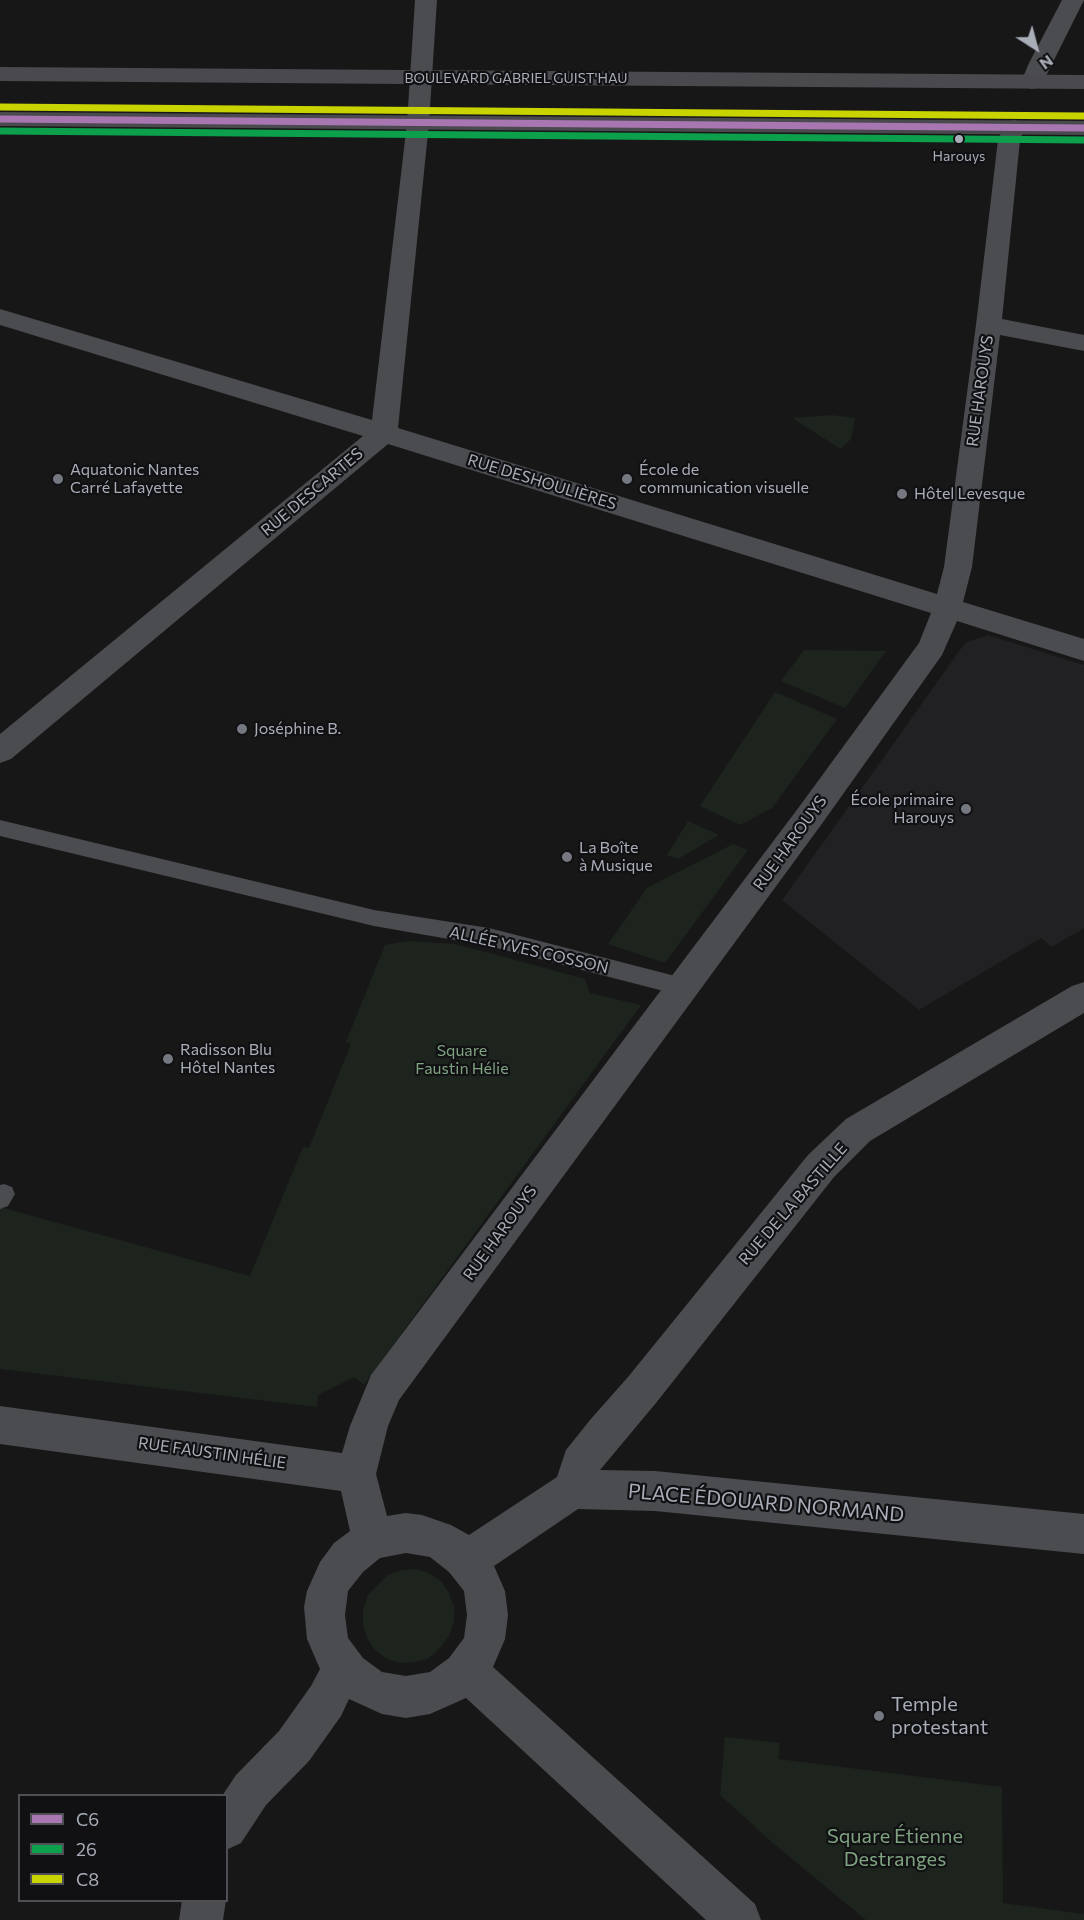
<!DOCTYPE html>
<meta charset="utf-8">
<style>
body{margin:0}
#map{position:relative;width:1084px;height:1920px;overflow:hidden;background:#171717;font-family:Commissioner,sans-serif}
canvas{display:block}
.legend{position:absolute;left:18px;top:1794px;width:210px;height:108px;box-sizing:border-box;background:#111113;border:2px solid #4d4f55;margin:0;padding:8px 10px;list-style:none;font-size:18px;color:#a8adb8}
.legend li{display:flex;align-items:center;gap:12px;height:30px}
.legend b{width:30px;border:2px solid #4d4f55}
.north{position:absolute;left:1006px;top:18px;width:60px;height:60px;-webkit-text-stroke:4px #111113;paint-order:stroke;rotate:144deg;font-size:16px;font-weight:700;line-height:24px;text-align:center;color:#a8adb8}
.north::after{content:'';display:block;margin:auto;width:21px;height:27px;background:#a8adb8;clip-path:polygon(50% 0,100% 100%,50% 72%,0 100%)}
</style>
<div id="map">
<canvas width="1084" height="1920"></canvas>
<ul class="legend">
<li><b style="height:8px;background:#a877b2"></b>C6</li>
<li><b style="height:8px;background:#0da04c"></b>26</li>
<li><b style="height:8px;background:#c8d300"></b>C8</li>
</ul>
<div class="north">N</div>
</div>
<script>
const c = document.querySelector('canvas').getContext('2d');
c.lineJoin = 'round';
function fill(path, color) {
  c.fillStyle = color;
  c.fill(path, 'evenodd');
}
function toPath(rows) {
  const path = new Path2D();
  for (const r of rows) {
    path.moveTo(r[0], r[1]);
    for (let i = 2; i < r.length; i += 2) path.lineTo(r[i], r[i + 1]);
  }
  return path;
}
function stroke(path, color, width, dash) {
  c.strokeStyle = color;
  c.lineWidth = width;
  c.lineCap = dash ? 'butt' : 'round';
  c.setLineDash(dash || []);
  c.stroke(path);
}
function drawText(font, color, halo, rows, align = 'center') {
  c.font = font + ' Commissioner,sans-serif';
  c.lineWidth = 4.5;
  c.setLineDash([]);
  c.textBaseline = 'middle';
  c.strokeStyle = halo;
  c.fillStyle = color;
  for (const [text, x, y, turn = 0] of rows) {
    c.save();
    c.translate(x, y);
    c.rotate((+turn || 0) * Math.PI / 180);
    c.textAlign = isNaN(turn) ? turn : align;
    if (halo) c.strokeText(text, 0, 0);
    c.fillText(text, 0, 0);
    c.restore();
  }
}
const built = toPath([
 [988,635,1084,665,1084,928,1052,947,1041,938,919,1010,782,900,965,643]
]);
const green = toPath([
 [831,415,855,418,851,439,841,449,792,418],
 [804,650,886,651,845,708,781,681],
 [775,692,837,719,772,808,740,825,700,806],
 [688,821,719,835,678,859,667,855],
 [733,844,748,850,665,963,608,944,647,888],
 [408,941,455,944,512,959,585,979,590,993,641,1005,364,1385,355,1377,318,1395,317,1407,0,1369,0,1207,250,1276,303,1147,309,1148,351,1044,346,1042,385,945],
 [416,1569,429,1573,441,1581,449,1593,454,1607,454,1621,449,1636,440,1648,429,1658,415,1662,400,1663,387,1659,375,1650,367,1638,363,1625,363,1610,368,1595,388,1575,402,1570],
 [725,1737,780,1743,778,1759,1002,1787,1003,1903,1084,1914,1084,1920,866,1920,775,1845,720,1795]
]);
const lane = toPath([
 [0,820,374,910,489,928,683,978,690,981,694,987,690,993,683,996,489,946,374,926,0,836,0,820],
 [4,1184,12,1187,15,1194,8,1206,0,1209,0,1185,4,1184]
]);
const street = toPath([
 [415,0,437,0,429,123,398,428,937,594,944,567,976,325,998,140,1006,122,1014,120,1022,122,1025,127,1020,140,1002,319,1084,335,1084,351,1000,335,972,567,963,602,1084,639,1084,661,957,621,942,655,821,825,399,1400,388,1426,376,1474,387,1516,406,1513,422,1515,451,1525,469,1535,557,1477,566,1450,590,1420,628,1377,808,1155,846,1119,1072,986,1084,982,1084,1013,870,1141,834,1177,656,1403,600,1470,655,1471,1084,1514,1084,1554,655,1511,578,1509,494,1566,505,1591,508,1615,505,1639,493,1667,755,1904,761,1920,706,1920,466,1698,430,1714,406,1718,382,1714,349,1699,341,1716,309,1761,266,1805,241,1843,226,1850,226,1796,222,1796,236,1775,279,1731,311,1686,320,1669,307,1639,304,1607,307,1591,320,1562,334,1543,350,1531,341,1491,0,1444,0,1406,342,1453,350,1426,371,1375,799,807,919,643,931,613,388,444,11,759,0,763,0,734,363,436,0,325,0,309,372,420,407,123,415,0],
 [406,1553,430,1557,449,1572,464,1591,467,1615,464,1638,449,1658,430,1672,406,1676,382,1672,363,1658,348,1638,345,1615,348,1591,363,1572,380,1558,406,1553],
 [1062,0,1084,0,1043,82,1040,87,1032,89,1024,87,1021,82,1029,63,1062,0],
 [182,1900,226,1900,223,1920,179,1920,182,1900]
]);
const secondary = toPath([
 [0,67,1084,75,1084,89,0,81,0,67],
 [0,112,1084,121,1084,135,0,126,0,112]
]);
const bus1 = toPath([
 [0,119,1084,128]
]);
const bus2 = toPath([
 [0,131,1084,140]
]);
const bus3 = toPath([
 [0,107,1084,116]
]);
const markers = [
 [959,139,5,"#a8adb8"],
 [58,479,6,"#757880"],
 [627,479,6,"#757880"],
 [902,494,6,"#757880"],
 [242,729,6,"#757880"],
 [966,809,6,"#757880"],
 [567,857,6,"#757880"],
 [168,1059,6,"#757880"],
 [879,1716,6,"#757880"]
];
const farStreetnames = [
 ["BOULEVARD GABRIEL GUIST'HAU",516,78]
];
const busNames = [
 ["Harouys",959,156]
];
const streetNames = [
 ["RUE HAROUYS",980,391,-82],
 ["RUE DESHOULIÈRES",542,482,17],
 ["RUE DESCARTES",312,492,-40],
 ["RUE HAROUYS",790,843,-54],
 ["ALLÉE YVES COSSON",529,950,13],
 ["RUE DE LA BASTILLE",793,1204,-49],
 ["RUE HAROUYS",500,1233,-54],
 ["RUE FAUSTIN HÉLIE",212,1453,8]
];
const poiNames = [
 ["Aquatonic Nantes",70,470],
 ["Carré Lafayette",70,488],
 ["École de",639,470],
 ["communication visuelle",639,488],
 ["Hôtel Levesque",914,494],
 ["Joséphine B.",254,729],
 ["École primaire",954,800,"right"],
 ["Harouys",954,818,"right"],
 ["La Boîte",579,848],
 ["à Musique",579,866],
 ["Radisson Blu",180,1050],
 ["Hôtel Nantes",180,1068]
];
const parkNames = [
 ["Square",462,1051],
 ["Faustin Hélie",462,1069]
];
const nearStreetnames = [
 ["PLACE ÉDOUARD NORMAND",766,1503,5]
];
const nearPoinames = [
 ["Temple",891,1704],
 ["protestant",891,1727]
];
const nearParknames = [
 ["Square Étienne",895,1836],
 ["Destranges",895,1859]
];
fill(built, '#212123');
fill(green, '#1d241e');
fill(lane, '#4b4c50');
fill(street, '#4b4c50');
fill(secondary, '#4a4a4e');
stroke(bus1, '#a877b2', 7);
stroke(bus2, '#0da04c', 7);
stroke(bus3, '#c8d300', 7);
for (const [x, y, r, color] of markers) {
  const dot = new Path2D();
  dot.arc(x, y, r, 0, 2 * Math.PI);
  c.fillStyle = color;
  c.fill(dot);
  stroke(dot, '#111113', 2);
}
drawText('14px', '#a8adb8', '#111113', farStreetnames);
drawText('14px', '#a8adb8', '#111113', busNames);
drawText('16px', '#a8adb8', '#111113', streetNames);
drawText('16px', '#a8adb8', '#111113', poiNames, 'left');
drawText('16px', '#7fa381', '#111113', parkNames);
drawText('20px', '#a8adb8', '#111113', nearStreetnames);
drawText('20px', '#a8adb8', '#111113', nearPoinames, 'left');
drawText('20px', '#7fa381', '#111113', nearParknames);
</script>
